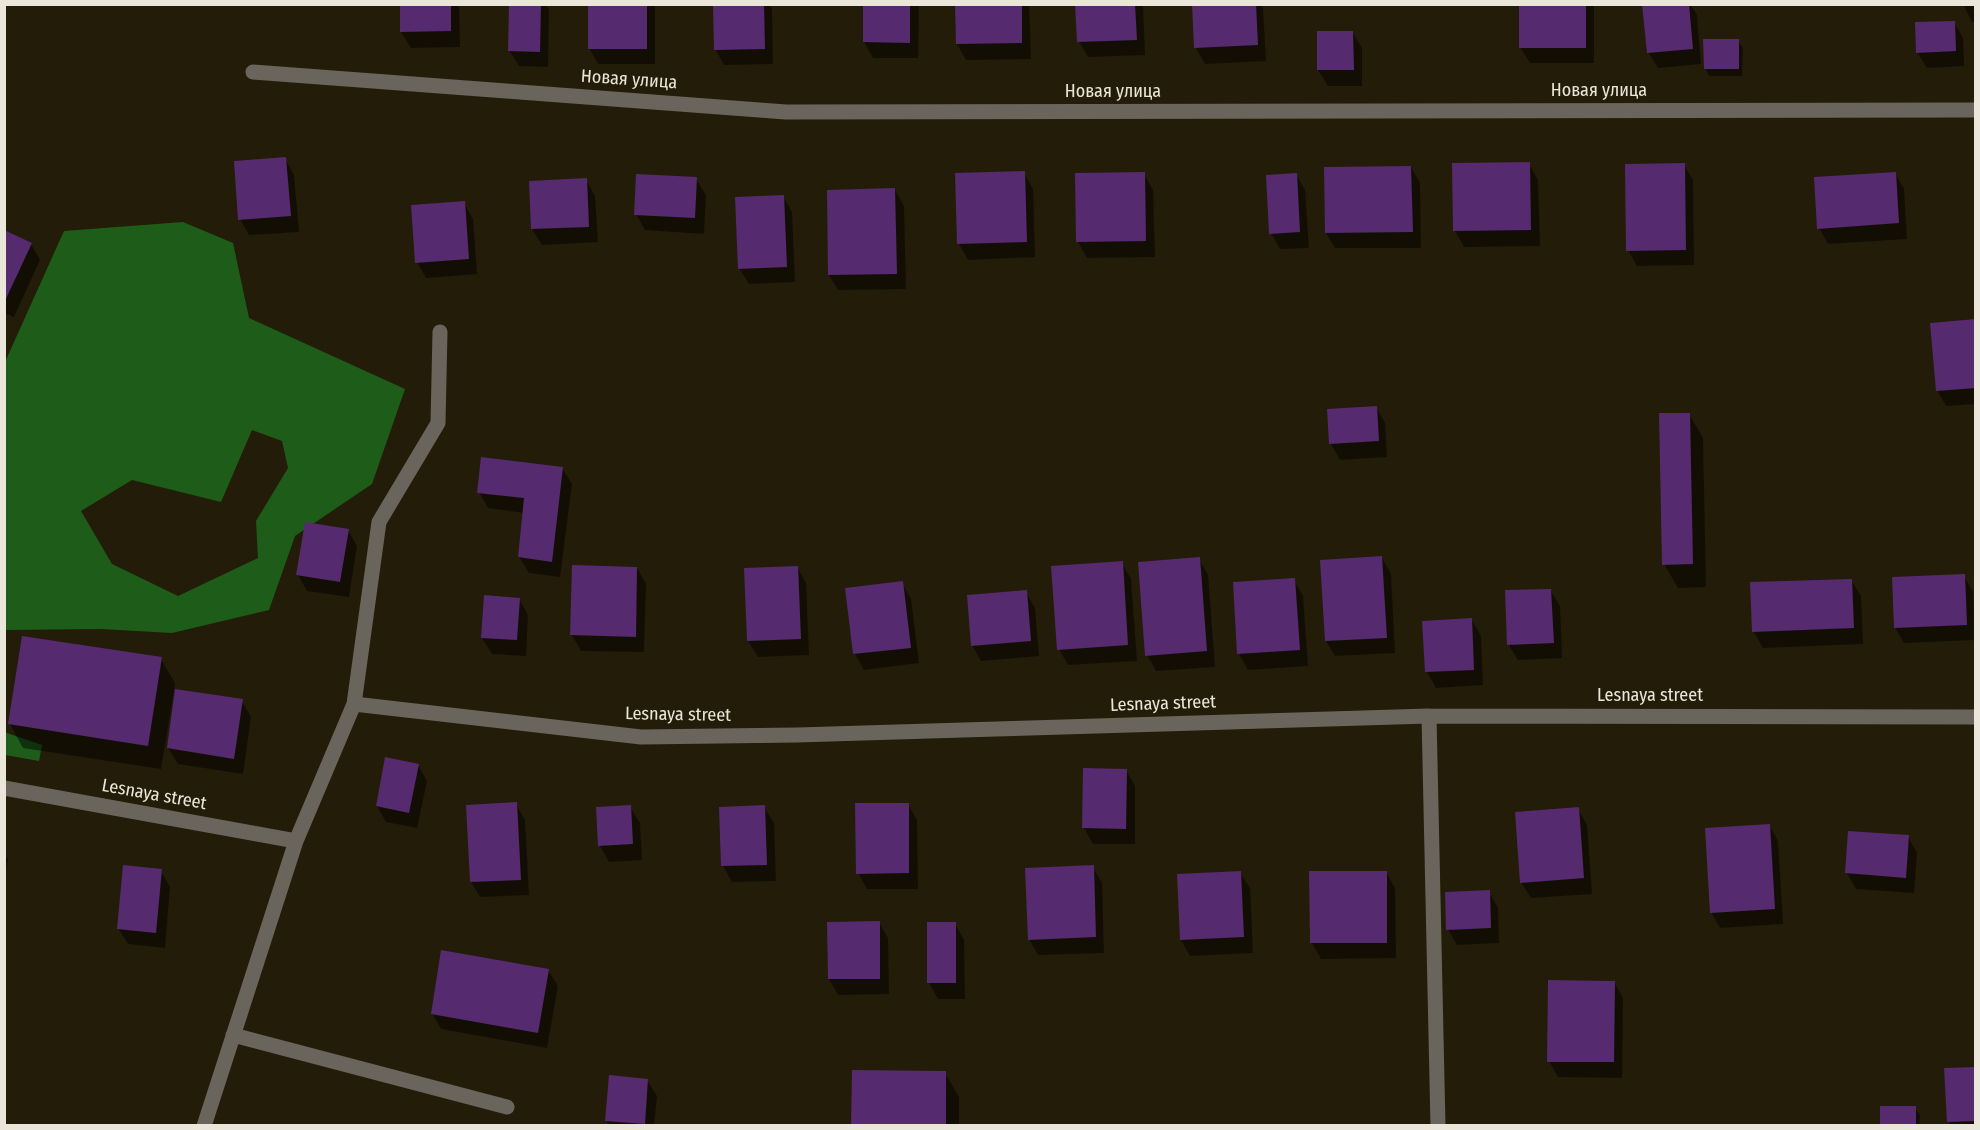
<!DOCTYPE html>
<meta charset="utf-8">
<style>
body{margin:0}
#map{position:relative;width:1980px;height:1130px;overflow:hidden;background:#231c08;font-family:"Fira Sans Condensed",sans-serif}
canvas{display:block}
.frame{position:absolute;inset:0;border:6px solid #eae6da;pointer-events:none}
</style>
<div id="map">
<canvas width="1980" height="1130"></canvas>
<div class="frame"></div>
</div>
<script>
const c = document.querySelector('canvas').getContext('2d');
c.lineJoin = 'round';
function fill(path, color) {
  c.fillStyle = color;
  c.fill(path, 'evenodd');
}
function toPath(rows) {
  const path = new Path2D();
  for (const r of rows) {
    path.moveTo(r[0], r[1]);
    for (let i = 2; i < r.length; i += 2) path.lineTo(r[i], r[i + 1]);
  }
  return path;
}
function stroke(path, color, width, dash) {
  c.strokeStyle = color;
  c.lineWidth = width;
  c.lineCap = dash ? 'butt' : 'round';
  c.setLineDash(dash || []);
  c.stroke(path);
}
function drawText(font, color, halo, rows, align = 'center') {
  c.font = font + ' "Fira Sans Condensed",sans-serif';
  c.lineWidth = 6;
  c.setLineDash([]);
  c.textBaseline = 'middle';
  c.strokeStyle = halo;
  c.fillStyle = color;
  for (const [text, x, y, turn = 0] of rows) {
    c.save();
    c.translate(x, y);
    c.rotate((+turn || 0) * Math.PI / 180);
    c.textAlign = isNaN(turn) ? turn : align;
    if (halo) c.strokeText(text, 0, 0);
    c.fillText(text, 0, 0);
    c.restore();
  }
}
const forest = toPath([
 [183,222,233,243,249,318,405,389,372,484,295,536,269,610,172,633,101,629,5,630,5,362,64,231],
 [252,430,282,441,288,468,256,521,258,558,178,596,112,564,81,511,132,480,221,502],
 [4,732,42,745,39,761,5,755]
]);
const shadow = toPath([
 [401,4,459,4,460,47,411,48,401,32],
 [510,4,546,4,549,10,548,67,519,66,509,50],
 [589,4,655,4,655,64,598,64,589,48],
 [714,4,770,4,772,9,773,64,724,65,715,49],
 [865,4,919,4,918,58,873,58,864,42],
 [956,4,1029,4,1031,59,966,60,957,44],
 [1077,4,1143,4,1145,55,1088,57,1079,41],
 [1193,4,1261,4,1263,9,1266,61,1205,64,1196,48],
 [1520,4,1594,4,1594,63,1530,63,1520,47],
 [1644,4,1690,4,1697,15,1701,64,1658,68,1648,52],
 [1963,4,1976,4,1976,22,1972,22],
 [1954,22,1963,38,1964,66,1927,68,1917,52],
 [1353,33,1362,48,1362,86,1328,86,1318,70],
 [1738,41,1743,48,1742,76,1709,76,1705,68],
 [285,159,294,175,299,232,249,235,240,219],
 [1529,164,1538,180,1540,246,1464,247,1455,231],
 [1684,165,1693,180,1694,265,1637,266,1628,250],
 [1411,167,1420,183,1421,248,1335,248,1326,233],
 [1024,173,1033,189,1035,257,968,260,959,244],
 [1895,173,1904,189,1907,239,1828,244,1819,228],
 [1144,174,1153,190,1155,257,1087,258,1078,242],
 [1296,174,1305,190,1309,248,1280,249,1271,233],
 [696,179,706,195,704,234,645,230,636,214],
 [586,180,595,196,598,242,542,245,532,229],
 [895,190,904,206,906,289,838,290,829,275],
 [783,196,792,212,795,282,749,284,739,268],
 [464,203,473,219,477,274,426,278,417,262],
 [4,232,31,244,40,260,14,317,4,313],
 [1976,321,1976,404,1946,406,1937,390],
 [1376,407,1385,423,1387,457,1340,460,1331,444,1328,410],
 [1689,414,1703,438,1706,587,1678,588,1664,564],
 [562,468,572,484,560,577,529,573,519,557,524,513,488,508,479,492],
 [348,530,357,546,349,597,307,591,298,575],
 [1382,558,1391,574,1395,653,1335,656,1326,641],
 [1199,559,1208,575,1215,667,1156,671,1147,655],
 [1122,563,1131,579,1137,661,1068,665,1059,649],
 [797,567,806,583,809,655,758,657,748,641],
 [637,568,646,584,644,652,581,651,572,635],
 [1964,576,1973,592,1975,640,1904,643,1895,627],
 [1294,580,1303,596,1308,666,1248,670,1239,654],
 [1851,580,1861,596,1863,644,1763,648,1754,632],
 [902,583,911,599,919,663,864,670,855,654,847,589],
 [1550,590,1560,606,1562,658,1518,660,1508,644],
 [1026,592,1035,608,1039,656,981,661,972,645],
 [519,599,528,615,526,656,492,654,482,638],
 [1472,620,1481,636,1483,685,1436,688,1427,672],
 [161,659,175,683,174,691,242,701,251,717,243,774,178,764,168,748,176,691,174,691,161,769,23,748,10,724],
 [418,765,427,781,417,828,386,822,377,806],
 [1126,770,1135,786,1135,844,1093,844,1084,828],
 [516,804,525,820,529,895,480,897,471,882],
 [908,804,917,820,918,889,867,889,858,873],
 [630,807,640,823,642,860,609,862,600,846,598,809],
 [764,807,774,823,776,881,732,882,723,866,721,808],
 [1578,809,1587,825,1592,894,1531,898,1521,882],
 [1769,825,1778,841,1783,924,1720,928,1711,912],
 [1908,837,1917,853,1914,893,1856,889,1847,873],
 [4,854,8,859,4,878],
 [1093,867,1102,883,1104,953,1038,955,1029,939],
 [161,871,170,887,165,948,128,944,118,928],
 [1386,872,1395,888,1396,958,1321,959,1312,943],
 [1240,873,1250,888,1253,953,1190,956,1181,940],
 [1489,892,1498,908,1499,943,1457,945,1448,929],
 [879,922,888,938,889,994,838,995,829,979],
 [955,924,964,940,965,999,938,999,929,983],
 [548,970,558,986,547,1048,441,1029,432,1013],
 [1614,982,1623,998,1622,1078,1558,1077,1549,1061],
 [1976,1069,1976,1126,1951,1126,1949,1122,1946,1070],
 [945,1073,959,1097,959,1126,853,1126],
 [647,1080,657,1096,654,1126,609,1126,607,1121],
 [1915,1108,1920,1115,1919,1126,1882,1126]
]);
const building = toPath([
 [400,4,451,4,451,31,400,32],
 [509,4,541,4,540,52,508,51],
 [588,4,647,4,647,49,588,49],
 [713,4,764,4,765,49,714,50],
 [863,4,910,4,910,43,863,42],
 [955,4,1022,4,1022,43,956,44],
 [1075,4,1135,4,1137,40,1077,42],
 [1192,4,1256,4,1258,45,1194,48],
 [1519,4,1586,4,1586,48,1519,48],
 [1642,4,1689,4,1693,49,1647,53],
 [1955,21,1956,51,1916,53,1915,22],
 [1317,31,1353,31,1354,70,1317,70],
 [1703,39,1739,39,1739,69,1704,69],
 [286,157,291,216,238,220,234,161],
 [1530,162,1531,230,1453,231,1452,163],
 [1685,163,1686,250,1626,251,1625,164],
 [1411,166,1413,232,1325,233,1324,167],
 [1025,171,1027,242,957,244,955,173],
 [1145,172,1146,241,1076,242,1075,173],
 [1896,172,1899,223,1817,229,1814,177],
 [1297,173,1300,232,1269,234,1266,175],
 [636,174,697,177,695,218,634,215],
 [587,178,589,227,531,229,529,181],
 [895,188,897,274,828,275,827,190],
 [784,195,787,267,738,269,735,197],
 [465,201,469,259,415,263,411,205],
 [4,230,32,243,4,303],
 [1976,319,1976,388,1936,391,1930,323],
 [1377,406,1379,441,1329,444,1327,409],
 [1659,413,1690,413,1693,564,1662,565],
 [481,457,563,467,552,562,518,557,524,498,477,493],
 [305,522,349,529,340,582,296,575],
 [1382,556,1387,638,1325,641,1320,560],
 [1200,557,1207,651,1145,656,1138,562],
 [1123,561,1128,645,1057,650,1051,566],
 [572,565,637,567,636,637,570,635],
 [798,566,801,639,747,641,744,568],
 [1965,574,1967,625,1894,628,1892,577],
 [1295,578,1300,650,1237,654,1233,582],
 [1852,579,1854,628,1752,632,1750,582],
 [903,581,911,648,853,654,845,588],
 [1551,589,1554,643,1507,645,1505,590],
 [1027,590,1031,641,971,646,967,595],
 [484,595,520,598,517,640,481,638],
 [1472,618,1474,670,1425,672,1422,621],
 [22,636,162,657,148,746,8,724],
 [175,689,243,699,234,759,167,748],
 [385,757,419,764,409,813,376,806],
 [1083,768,1127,769,1126,829,1082,828],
 [517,802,521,880,470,882,466,805],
 [855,803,909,803,909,873,856,874],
 [631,805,633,844,598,846,596,807],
 [765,805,767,865,721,866,719,807],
 [1579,807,1584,878,1520,883,1515,812],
 [1770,824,1775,909,1710,913,1705,828],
 [1848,831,1909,835,1906,878,1845,873],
 [123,865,162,869,156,933,117,929],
 [1094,865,1096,937,1028,940,1025,868],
 [1241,871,1244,937,1180,940,1177,874],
 [1309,871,1387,871,1387,943,1310,943],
 [1490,890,1491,928,1446,930,1445,892],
 [880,921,880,979,828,979,827,922],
 [927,922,956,922,956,983,927,983],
 [441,950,549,969,538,1033,431,1014],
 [1548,980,1615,981,1614,1062,1547,1062],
 [1976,1067,1976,1121,1947,1122,1944,1068],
 [852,1070,946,1071,946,1126,851,1126],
 [609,1075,648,1079,645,1124,605,1121],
 [1880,1106,1916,1106,1916,1126,1880,1126]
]);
const minor = toPath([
 [253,72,786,112,1976,110],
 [354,704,641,737,797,735,1429,716,1976,717],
 [1429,716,1438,1126],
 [4,788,296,841],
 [233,1035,507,1107],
 [204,1126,296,841,354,704,379,522,438,423,440,332]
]);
const streetNames = [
 ["Новая улица",629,80,4],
 ["Новая улица",1599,91],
 ["Новая улица",1113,92],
 ["Lesnaya street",1650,696],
 ["Lesnaya street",1163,704,-2],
 ["Lesnaya street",678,715,1],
 ["Lesnaya street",154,795,10]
];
fill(forest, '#1e5d19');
fill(shadow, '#0007');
fill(building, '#562a6e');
stroke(minor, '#6a655c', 15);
drawText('18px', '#eae6da', '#231c08', streetNames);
</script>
